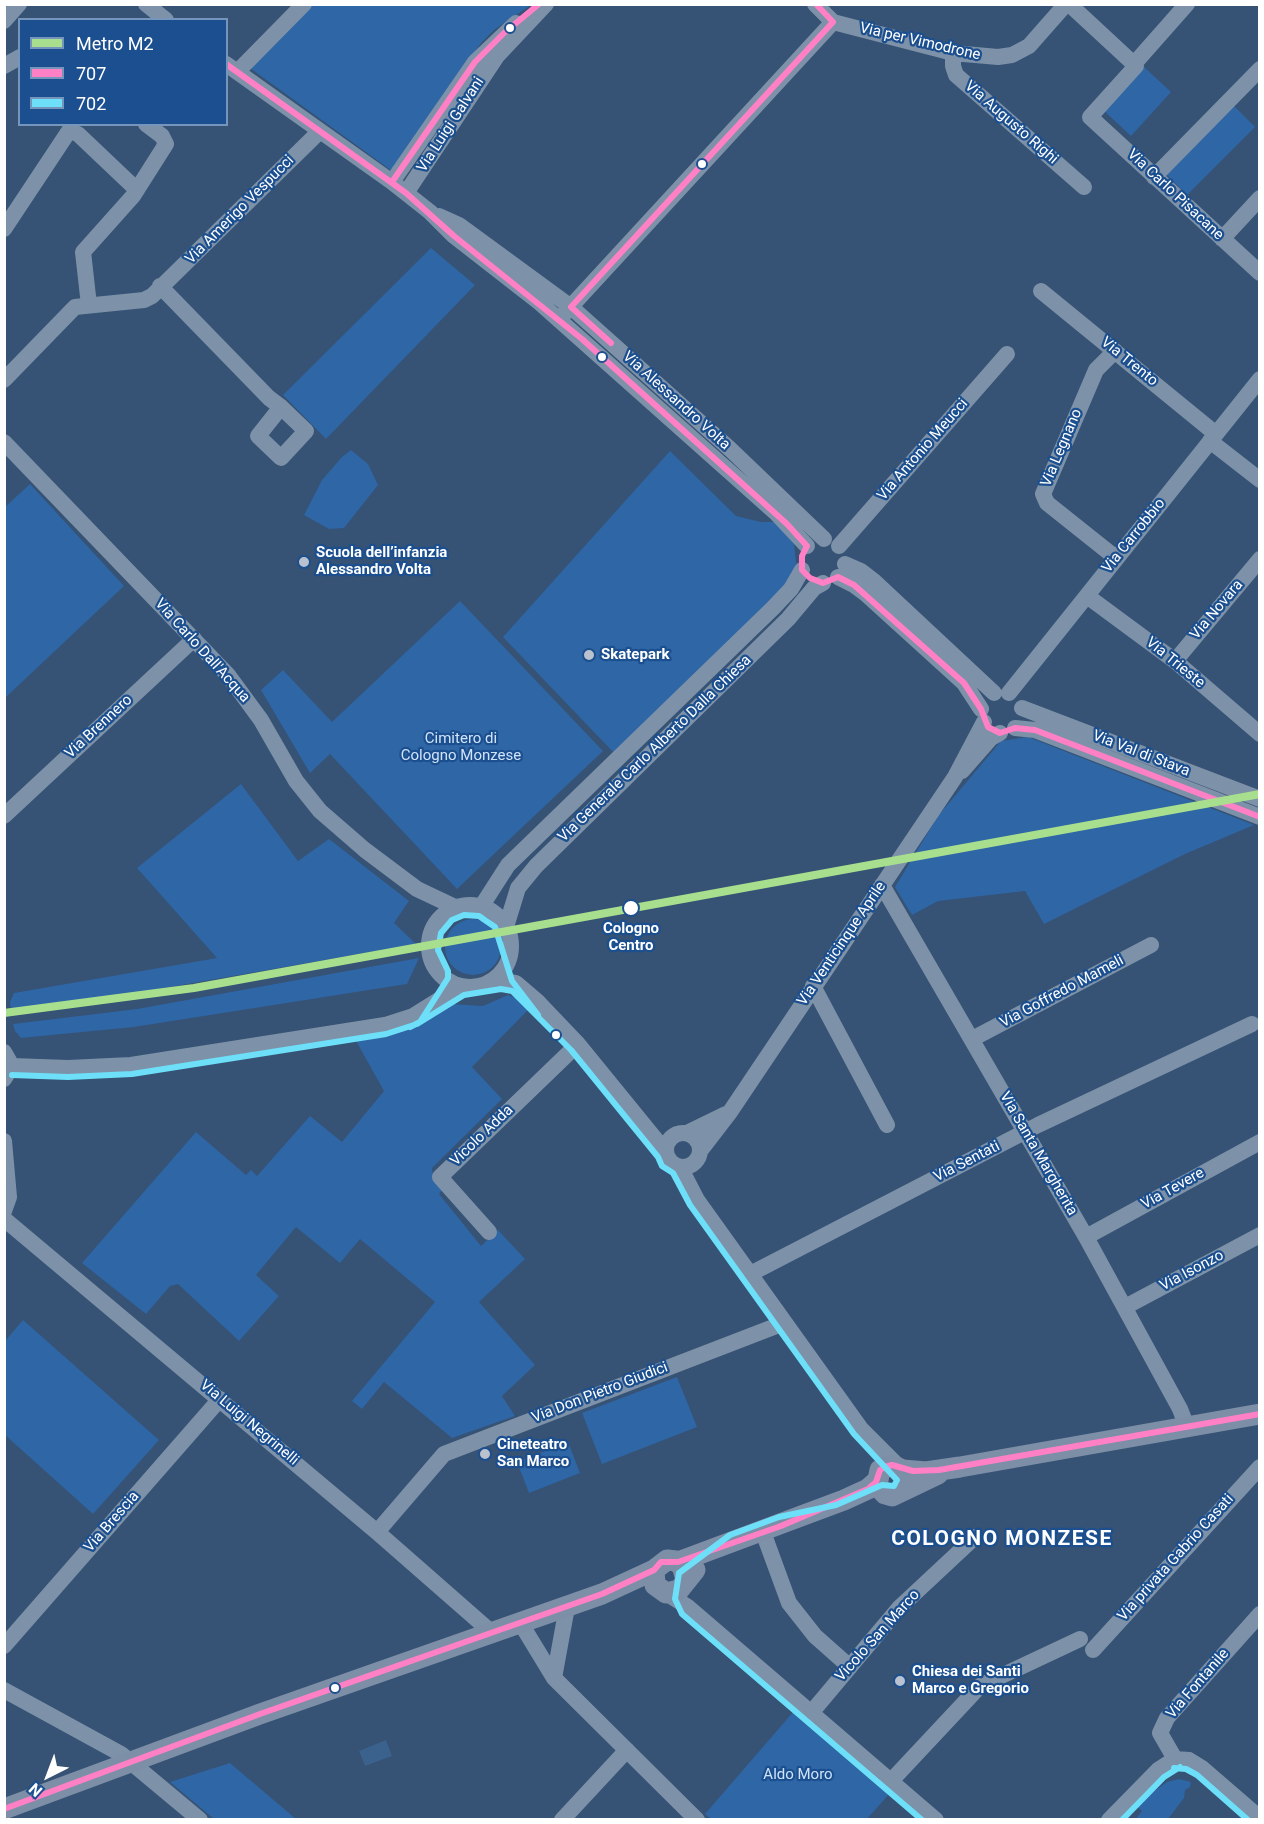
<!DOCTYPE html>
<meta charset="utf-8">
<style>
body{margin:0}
#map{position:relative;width:1264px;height:1824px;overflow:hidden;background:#365274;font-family:Roboto,sans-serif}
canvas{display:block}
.frame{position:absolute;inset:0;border:6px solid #fff;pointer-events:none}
.legend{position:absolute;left:18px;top:18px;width:210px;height:108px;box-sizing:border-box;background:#1b4f8f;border:2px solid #7695bc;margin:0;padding:8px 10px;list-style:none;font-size:18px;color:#fff}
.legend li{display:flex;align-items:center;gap:12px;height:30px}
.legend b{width:30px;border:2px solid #7695bc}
.north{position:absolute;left:18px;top:1746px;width:60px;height:60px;-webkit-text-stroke:4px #1b4f8f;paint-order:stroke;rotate:222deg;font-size:16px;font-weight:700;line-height:24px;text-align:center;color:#fff}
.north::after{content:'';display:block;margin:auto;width:21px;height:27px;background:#fff;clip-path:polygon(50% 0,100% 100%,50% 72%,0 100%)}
</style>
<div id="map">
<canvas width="1264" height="1824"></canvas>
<div class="frame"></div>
<ul class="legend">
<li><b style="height:8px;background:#a8df8e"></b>Metro M2</li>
<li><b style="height:8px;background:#ff80c5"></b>707</li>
<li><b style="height:8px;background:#6ddff8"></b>702</li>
</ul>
<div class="north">N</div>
</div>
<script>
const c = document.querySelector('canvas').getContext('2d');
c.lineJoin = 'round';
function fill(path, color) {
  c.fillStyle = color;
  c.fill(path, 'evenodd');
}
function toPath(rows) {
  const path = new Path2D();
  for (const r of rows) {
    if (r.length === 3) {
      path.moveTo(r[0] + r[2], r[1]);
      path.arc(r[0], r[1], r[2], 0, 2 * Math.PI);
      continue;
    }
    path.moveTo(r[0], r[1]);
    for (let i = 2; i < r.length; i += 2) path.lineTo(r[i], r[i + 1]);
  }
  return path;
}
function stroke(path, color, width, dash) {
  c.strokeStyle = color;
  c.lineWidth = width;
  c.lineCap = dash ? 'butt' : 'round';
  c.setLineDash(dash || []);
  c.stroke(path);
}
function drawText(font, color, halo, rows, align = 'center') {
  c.font = font + ' Roboto,sans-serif';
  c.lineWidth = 4.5;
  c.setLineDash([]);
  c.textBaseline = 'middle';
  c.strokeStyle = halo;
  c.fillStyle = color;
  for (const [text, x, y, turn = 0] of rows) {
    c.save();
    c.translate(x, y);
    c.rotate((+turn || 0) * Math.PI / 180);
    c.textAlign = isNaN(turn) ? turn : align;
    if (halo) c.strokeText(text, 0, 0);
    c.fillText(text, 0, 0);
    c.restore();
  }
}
const green = toPath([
 [312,5,531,5,494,30,481,43,392,171,250,68],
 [1142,65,1171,92,1131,136,1102,109],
 [1233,105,1255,127,1187,195,1166,174],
 [431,248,475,285,326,439,283,395],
 [351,450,368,464,378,485,344,528,329,529,304,515,322,480,342,457],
 [670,451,736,516,761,522,775,522,794,544,797,571,790,582,615,754,503,637],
 [30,484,124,586,5,698,5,507],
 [460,601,603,751,457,889,330,754,310,773,261,690,283,670,332,722],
 [1028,737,1254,825,1185,854,1044,924,1025,891,938,901,912,915,895,887,938,816,1001,741],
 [241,784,298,861,329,839,409,901,394,923,416,944,136,993,11,1009,10,1002,14,993,217,958,137,868],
 [473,947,28],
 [419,958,407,984,134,1027,21,1038,15,1031,13,1024,137,1009],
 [508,995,518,999,529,1009,472,1067,502,1099,432,1168,433,1175,444,1188,439,1194,481,1246,498,1230,525,1259,479,1302,535,1365,502,1396,515,1416,452,1438,384,1382,362,1409,352,1401,435,1302,360,1239,340,1263,296,1227,256,1275,279,1296,239,1341,178,1284,170,1286,146,1314,82,1263,196,1132,246,1175,251,1170,257,1176,310,1116,342,1142,384,1091,355,1039,406,1030,450,1004,483,1006],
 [23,1320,159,1440,93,1514,5,1435,5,1341],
 [677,1377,697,1427,602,1464,582,1413],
 [568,1442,580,1473,529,1493,517,1462],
 [794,1711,890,1793,867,1819,711,1819,705,1814],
 [230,1763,296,1819,214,1819,170,1782],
 [1179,1779,1191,1782,1190,1787,1185,1790,1184,1798,1168,1819,1135,1820,1142,1811,1135,1805,1167,1782]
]);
const water = toPath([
 [386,1740,392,1756,365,1766,359,1751]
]);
const minor = toPath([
 [146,4,166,20],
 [815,4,833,22],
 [1069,4,1136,66,1090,117,1260,273],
 [4,21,19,4],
 [833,22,953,53,998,57,1012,55,1029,46,1066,4],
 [953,53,953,66,956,75,1084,187],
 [226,64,392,182,430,212,454,236,540,303,776,513,807,546],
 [1134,64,1187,4],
 [4,66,20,57],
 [237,72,304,4],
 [1154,177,1260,69],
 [392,182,475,62,516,23],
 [406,193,497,56,546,4],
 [439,216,459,225,571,307,730,449,824,539],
 [4,229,69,131,78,134,137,190],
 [1222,239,1260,198],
 [160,286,269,398,281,407,306,431,281,458,258,436,281,407],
 [1041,291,1216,434],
 [89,305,83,252,133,196,166,144,162,136,146,124],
 [563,315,833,22],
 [1115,351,1096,370,1043,494,1047,503,1116,558],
 [4,380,75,307,144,300,152,296,319,132],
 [1210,441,1260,480],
 [4,442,228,675,261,720,296,781,320,811,365,850,417,889,457,908],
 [839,546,1007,354],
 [845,564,861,571,874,581,994,693],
 [838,577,854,585,866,594,964,683,981,709],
 [1087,596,1175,661,1260,734],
 [1175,661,1260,559],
 [1009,693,1260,379],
 [1022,708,1260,799],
 [1015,728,1035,730,1260,817],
 [962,771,991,738,1000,733],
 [4,816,194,639],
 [882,885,1086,1237,1180,1409,1187,1427],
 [470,946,41],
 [481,907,508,865,773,608,791,589,802,570],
 [506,927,518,888,536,866,788,619,814,588,823,583],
 [483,985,501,980,516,983,537,1001,578,1044,666,1152],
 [813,986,887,1125],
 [972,1039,1151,945],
 [4,1052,12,1066,4,1079],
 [12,1066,68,1068,131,1065,385,1025,413,1016,461,986],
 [683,1150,17],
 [687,1133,726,1114],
 [4,1141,9,1197,4,1211],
 [700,1151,730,1112,955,777,984,722],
 [680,1167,697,1200,861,1429,898,1466],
 [4,1219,377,1532,490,1631],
 [489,1232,440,1177,578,1044],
 [1086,1237,1260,1142],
 [750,1274,1038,1125,1252,1024],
 [1125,1307,1260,1235],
 [377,1532,444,1454,784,1323],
 [763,1532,789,1603,815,1636,850,1667],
 [666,1593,688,1607,936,1820],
 [520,1622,554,1678,697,1820],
 [4,1646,220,1399],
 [1093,1650,1260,1467],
 [554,1678,567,1607],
 [4,1690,121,1754,200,1820],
 [811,1713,900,1607,975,1537],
 [1175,1759,1160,1733,1167,1718,1260,1614],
 [1175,1759,1189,1760,1202,1768,1260,1818],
 [891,1781,980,1686,1080,1639],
 [562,1820,627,1750],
 [1109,1820,1158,1770,1175,1759]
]);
const major = toPath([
 [903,1470,926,1472,960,1467,1260,1414],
 [904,1490,907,1477,903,1470,892,1465,880,1470,877,1485,885,1494,892,1496,938,1474],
 [678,1562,844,1500,868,1489,876,1482],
 [654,1570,655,1585,666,1593,679,1590,695,1570],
 [4,1809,260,1714,602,1594,654,1570,667,1560,676,1561,682,1566,686,1579]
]);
const bus1 = toPath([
 [226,64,406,193,454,236,582,339,787,524,807,546,802,556,802,570,810,578,823,583,838,577,854,585,964,683,981,709,988,727,1000,733,1015,728,1035,730,1260,817],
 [392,182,475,62,504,33,539,4],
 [611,343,571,307,833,22,816,4],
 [4,1809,260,1714,602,1594,654,1570,661,1562,678,1562,781,1526,868,1489,876,1482,880,1470,885,1467,892,1465,913,1471,939,1470,1260,1414]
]);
const bus2 = toPath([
 [410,1027,420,1022,448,978,448,971,438,950,441,933,452,920,464,915,479,916,495,927,512,981,538,1015],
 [12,1075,68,1077,132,1074,386,1034,417,1024,464,995,501,989,512,991,571,1050,658,1157,662,1166,673,1173,690,1205,854,1434,897,1480,894,1486,882,1485,836,1505,779,1517,730,1535,679,1573,675,1599,682,1614,922,1820],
 [1174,1768,1186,1769,1197,1775,1248,1820],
 [1122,1820,1164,1777,1180,1767]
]);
const metro1 = toPath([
 [4,1013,194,988,1260,794]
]);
const markers = [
 [510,28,5,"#fff"],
 [702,164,5,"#fff"],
 [602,357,5,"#fff"],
 [304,562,6,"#b9c2ce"],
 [589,655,6,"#b9c2ce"],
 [631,908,8,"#fff"],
 [556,1035,5,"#fff"],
 [485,1454,6,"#b9c2ce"],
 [900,1681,6,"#b9c2ce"],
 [335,1688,5,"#fff"]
];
const streetNames = [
 ["Via per Vimodrone",920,42,13],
 ["Via Augusto Righi",1011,123,41],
 ["Via Luigi Galvani",451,125,-57],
 ["Via Carlo Pisacane",1175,195,43],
 ["Via Amerigo Vespucci",240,210,-45],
 ["Via Trento",1129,362,39],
 ["Via Alessandro Volta",676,401,42],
 ["Via Legnano",1062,448,-67],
 ["Via Antonio Meucci",923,450,-49],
 ["Via Carrobbio",1134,536,-51],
 ["Via Novara",1217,610,-50],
 ["Via Carlo Dall'Acqua",202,651,48],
 ["Via Trieste",1175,663,39],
 ["Via Brennero",99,727,-43],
 ["Via Generale Carlo Alberto Dalla Chiesa",655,749,-44],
 ["Via Val di Stava",1141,754,21],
 ["Via Venticinque Aprile",842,944,-56],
 ["Via Goffredo Mameli",1062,992,-28],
 ["Vicolo Adda",482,1136,-44],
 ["Via Santa Margherita",1038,1154,60],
 ["Via Sentati",967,1162,-27],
 ["Via Tevere",1173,1189,-29],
 ["Via Isonzo",1192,1271,-28],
 ["Via Don Pietro Giudici",600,1393,-21],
 ["Via Luigi Negrinelli",249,1423,40],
 ["Via Brescia",112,1522,-49],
 ["Via privata Gabrio Casati",1176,1558,-48],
 ["Vicolo San Marco",878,1636,-48],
 ["Via Fontanile",1198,1684,-49]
];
const poiNames = [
 ["Scuola dell’infanzia",316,553],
 ["Alessandro Volta",316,570],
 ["Skatepark",601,655],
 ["Cineteatro",497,1445],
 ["San Marco",497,1462],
 ["Chiesa dei Santi",912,1672],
 ["Marco e Gregorio",912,1689]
];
const parkNames = [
 ["Cimitero di",461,739],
 ["Cologno Monzese",461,756],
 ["Aldo Moro",798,1775]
];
const stopNames = [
 ["Cologno",631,929],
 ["Centro",631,946]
];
const districtNames = [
 ["COLOGNO MONZESE",1002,1540]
];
fill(green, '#2f66a5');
fill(water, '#3b618d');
stroke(minor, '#7d92a8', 16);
stroke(major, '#7d8ea7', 21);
stroke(bus1, '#ff80c5', 6);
stroke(bus2, '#6ddff8', 6);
stroke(metro1, '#a8df8e', 8);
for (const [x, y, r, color] of markers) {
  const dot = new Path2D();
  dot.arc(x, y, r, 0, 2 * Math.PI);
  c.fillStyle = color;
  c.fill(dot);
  stroke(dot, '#1b4f8f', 2);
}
drawText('15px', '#fff', '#1b4f8f', streetNames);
drawText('bold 15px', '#fff', '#1b4f8f', poiNames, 'left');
drawText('15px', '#cfe3fa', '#1b4f8f', parkNames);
drawText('bold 15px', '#fff', '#1b4f8f', stopNames);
c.letterSpacing = '1.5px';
drawText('bold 21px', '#fff', '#1b4f8f', districtNames);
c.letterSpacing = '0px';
</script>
